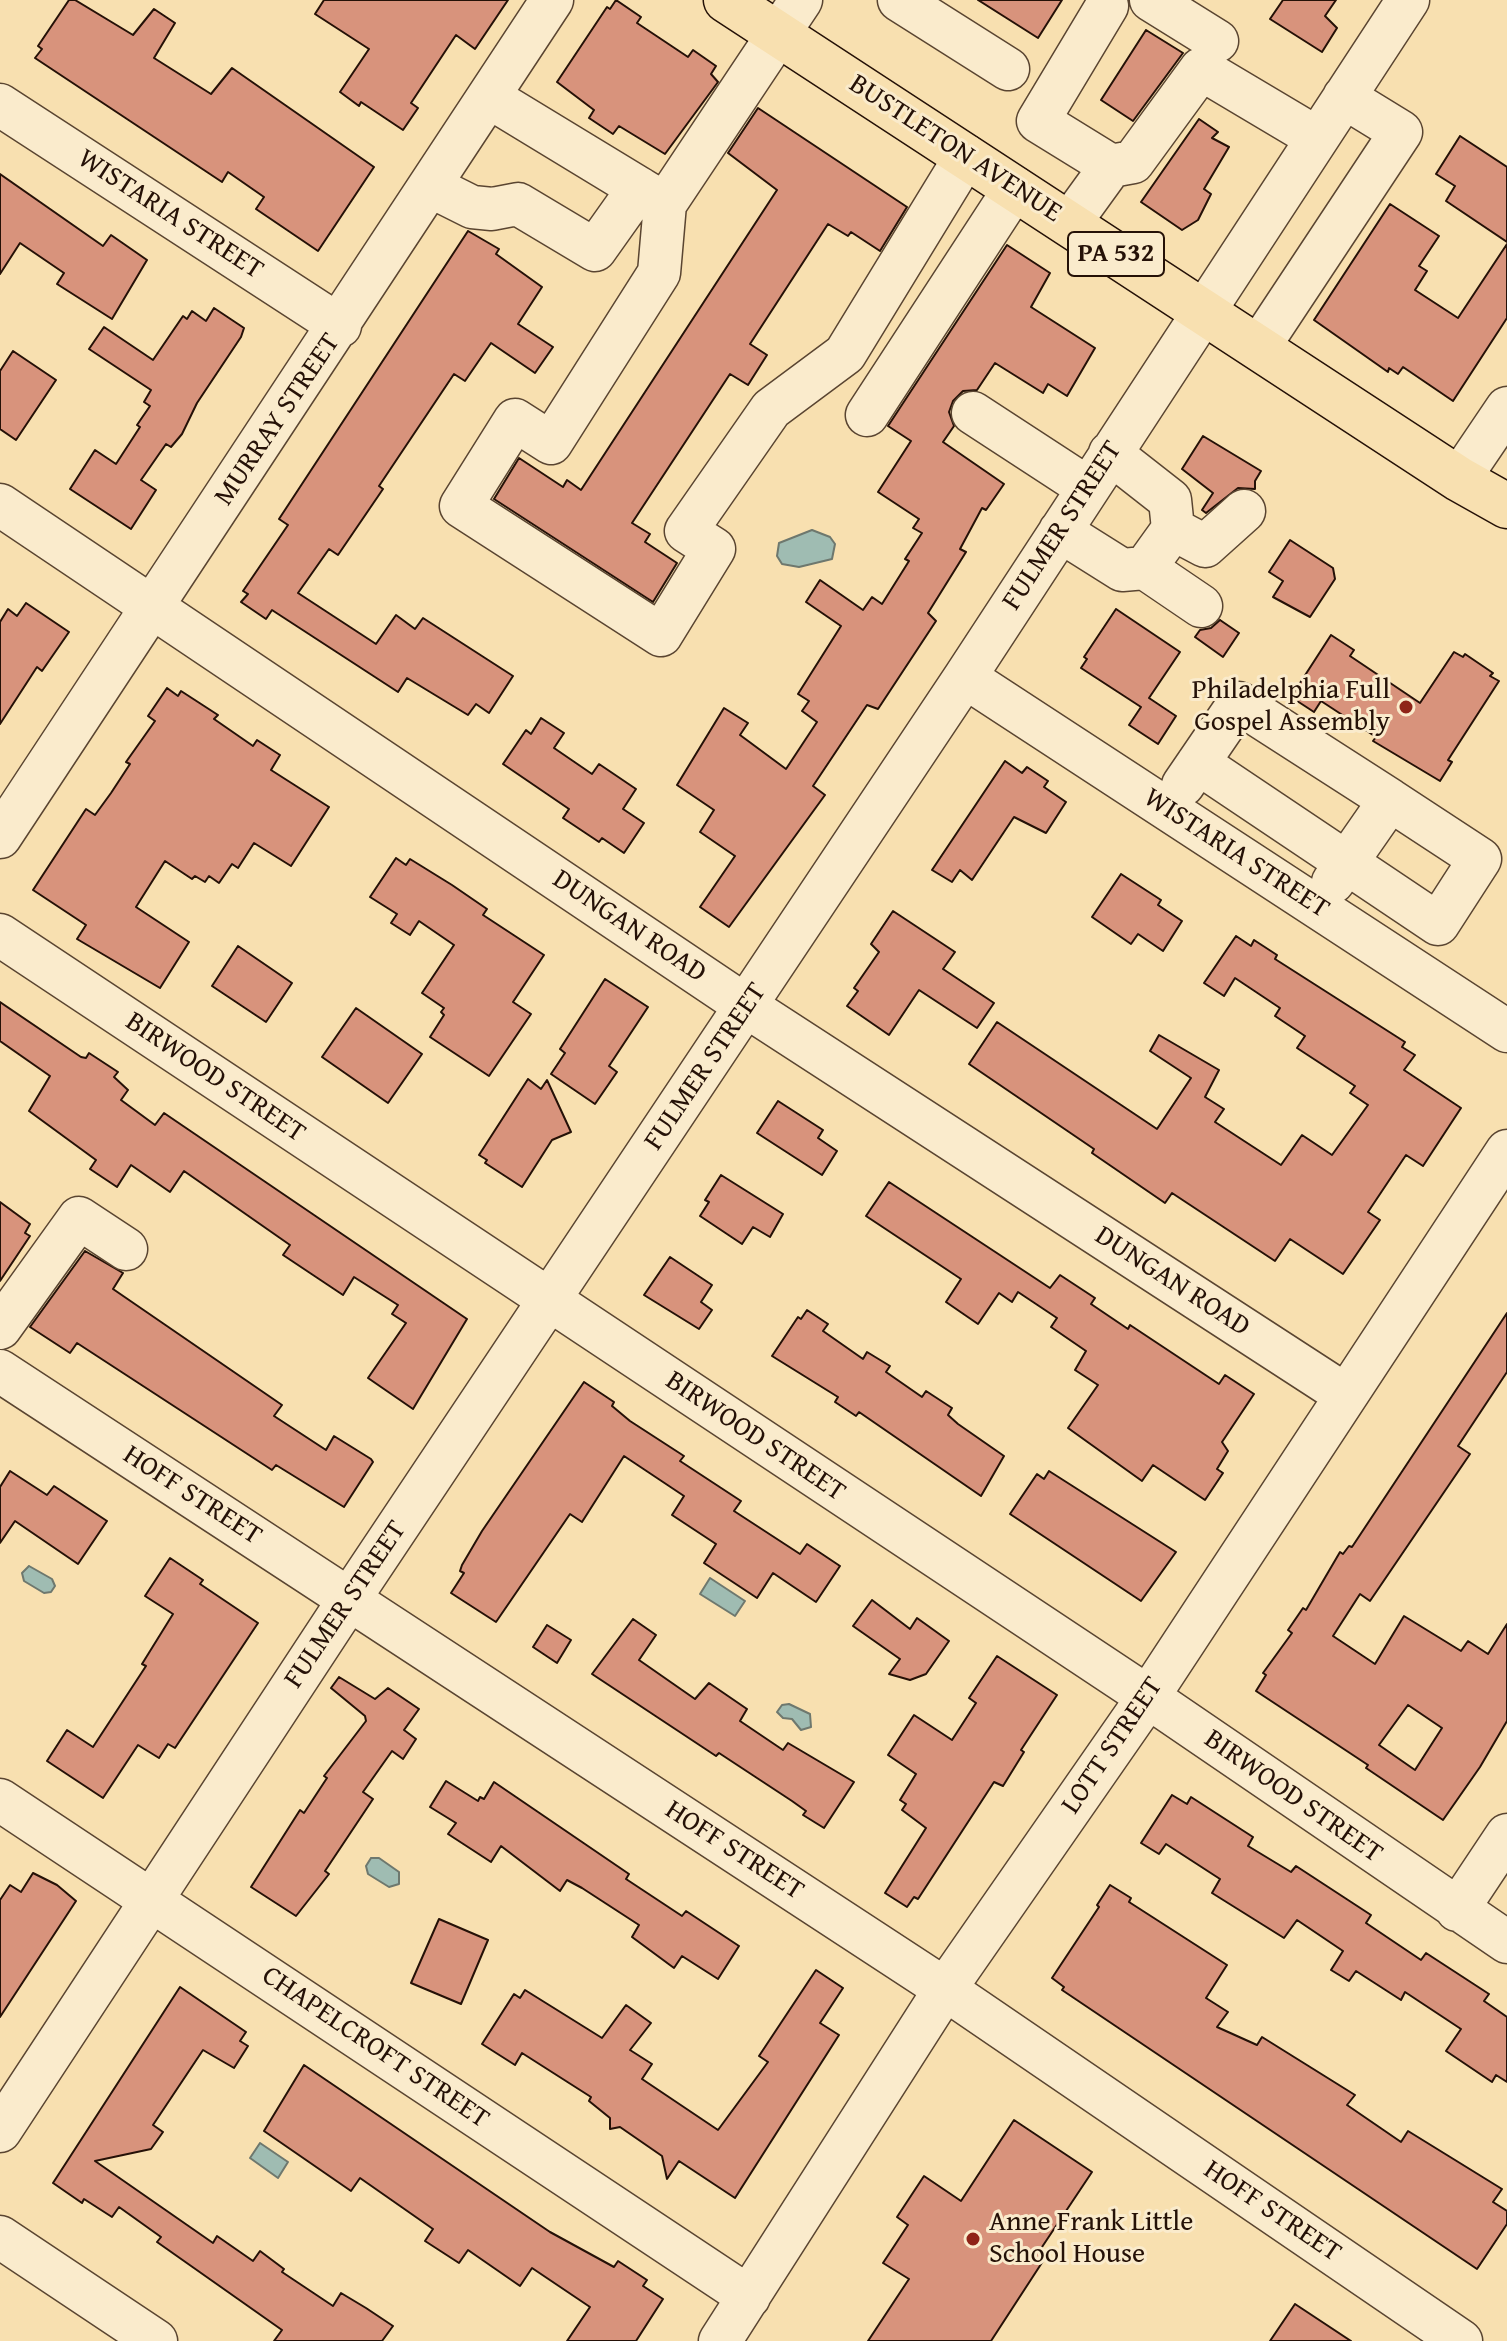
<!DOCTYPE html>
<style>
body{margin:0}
canvas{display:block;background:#f8e0b0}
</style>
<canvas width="1507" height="2341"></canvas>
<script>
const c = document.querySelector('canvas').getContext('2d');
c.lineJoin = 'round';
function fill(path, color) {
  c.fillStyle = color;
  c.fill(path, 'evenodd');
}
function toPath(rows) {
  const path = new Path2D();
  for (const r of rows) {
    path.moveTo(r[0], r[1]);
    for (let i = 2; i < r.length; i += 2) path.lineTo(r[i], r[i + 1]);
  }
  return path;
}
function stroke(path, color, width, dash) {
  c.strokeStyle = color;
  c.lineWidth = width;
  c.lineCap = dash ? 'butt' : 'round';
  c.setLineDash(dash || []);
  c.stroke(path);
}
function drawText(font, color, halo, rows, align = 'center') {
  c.font = font + ' "Gentium Book Plus",serif';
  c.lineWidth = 6;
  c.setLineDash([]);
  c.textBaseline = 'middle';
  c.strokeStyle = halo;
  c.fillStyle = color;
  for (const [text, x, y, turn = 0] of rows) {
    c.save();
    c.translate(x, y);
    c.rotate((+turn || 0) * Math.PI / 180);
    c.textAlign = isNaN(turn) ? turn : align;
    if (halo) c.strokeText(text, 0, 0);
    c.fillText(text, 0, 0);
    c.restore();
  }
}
const water = toPath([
 [812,530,830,537,835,544,832,559,799,567,782,564,777,556,779,543,812,530],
 [29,1566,52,1579,55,1586,51,1592,44,1593,24,1581,22,1573,29,1566],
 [710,1578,745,1601,735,1616,700,1594,710,1578],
 [789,1704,810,1714,811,1727,801,1730,792,1719,783,1718,777,1712,782,1705,789,1704],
 [371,1858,379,1858,399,1872,399,1884,389,1887,368,1874,366,1866,371,1858],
 [260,2143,288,2162,278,2178,250,2158,260,2143]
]);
const building = toPath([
 [69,0,75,0,133,35,154,9,175,23,154,58,211,94,232,68,374,167,318,251,256,209,264,197,228,172,222,182,35,58,42,49,38,46,69,0],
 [324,0,508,0,475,49,456,35,411,103,418,108,403,130,361,102,359,106,340,92,369,49,315,14,324,0],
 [616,0,641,17,637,23,688,57,693,50,716,66,711,74,718,82,665,154,619,126,613,134,589,118,594,110,557,82,607,7,610,9,616,0],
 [978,0,1062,0,1038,38,978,0],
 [1283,0,1336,0,1325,16,1337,28,1322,52,1270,19,1283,0],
 [1146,30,1183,53,1133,121,1101,100,1146,30],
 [758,108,907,207,880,251,851,232,848,236,828,224,750,344,767,355,748,385,730,374,632,523,650,534,645,542,677,563,653,602,494,499,519,458,563,487,567,480,581,490,777,190,728,153,758,108],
 [1199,119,1218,132,1212,138,1229,147,1204,189,1211,194,1198,220,1182,230,1141,202,1199,119],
 [1460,136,1507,167,1507,242,1446,201,1455,186,1436,174,1460,136],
 [0,174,103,246,111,235,147,260,112,319,57,284,64,273,20,243,0,274,0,174],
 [1390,204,1439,236,1419,266,1427,271,1415,290,1458,318,1507,244,1507,318,1453,401,1403,367,1398,374,1389,368,1388,372,1314,320,1390,204],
 [468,231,499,249,496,254,542,287,518,324,553,347,535,373,491,343,465,381,454,374,379,486,383,489,338,555,329,549,298,593,376,644,396,615,415,629,423,618,513,676,489,713,476,704,468,715,407,678,398,692,275,612,272,610,266,619,241,602,248,594,243,591,288,525,279,519,468,231],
 [1007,245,1050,273,1031,307,1095,348,1067,396,1048,384,1043,393,995,363,977,390,963,391,953,401,949,412,954,426,943,442,1004,484,986,510,982,508,960,549,966,552,928,613,936,621,878,709,867,705,813,786,825,795,729,927,700,907,735,856,700,832,714,810,677,785,724,708,748,723,740,735,786,769,817,722,802,711,809,701,798,694,841,626,806,602,820,580,863,610,872,597,882,604,909,561,905,559,922,533,913,528,919,519,878,492,911,441,888,426,1007,245],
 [214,308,244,328,241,337,197,403,182,434,171,447,166,444,141,480,156,490,131,529,70,489,95,450,116,464,140,427,137,425,150,406,144,402,151,390,89,349,104,327,153,360,183,316,187,319,192,311,206,321,214,308],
 [13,351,56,380,16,440,0,429,0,371,13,351],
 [1203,436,1261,471,1255,481,1255,489,1238,488,1206,513,1202,510,1213,493,1182,469,1203,436],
 [1290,540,1333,568,1335,579,1310,617,1273,597,1283,581,1269,572,1290,540],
 [26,603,69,632,42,671,37,667,0,724,0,622,8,609,17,616,26,603],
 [1116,609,1180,652,1149,698,1176,716,1158,744,1129,725,1141,707,1081,668,1087,659,1084,657,1116,609],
 [1220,620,1239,633,1223,657,1195,637,1200,630,1211,628,1220,620],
 [1331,635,1354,650,1350,656,1420,703,1454,652,1463,657,1465,654,1493,673,1490,676,1499,681,1448,760,1452,762,1440,781,1373,741,1376,737,1321,701,1314,712,1291,697,1331,635],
 [167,688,178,696,181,691,218,715,214,719,253,746,257,740,280,755,271,770,329,807,291,866,254,843,238,868,232,864,219,883,209,876,205,882,195,876,192,879,165,861,136,907,189,942,160,988,77,939,86,925,33,890,86,809,95,815,111,793,130,764,126,762,155,721,148,716,167,688],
 [541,718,564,733,554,748,592,774,599,764,636,789,623,809,644,823,624,853,602,838,599,842,563,818,569,809,503,764,526,730,531,734,541,718],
 [1005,761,1022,773,1027,767,1048,781,1044,787,1066,802,1046,833,1014,817,972,880,960,870,952,882,932,870,1005,761],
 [396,858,406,865,410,859,452,885,487,909,483,915,544,955,513,1002,531,1014,489,1076,430,1037,444,1015,441,1012,444,1008,422,993,454,945,419,921,410,935,391,923,397,914,370,897,396,858],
 [1121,874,1161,900,1158,905,1182,921,1163,951,1138,934,1131,944,1092,917,1121,874],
 [893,911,955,952,943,969,994,1003,977,1028,919,990,889,1035,847,1006,858,991,854,988,879,952,871,944,893,911],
 [1236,936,1251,946,1254,940,1277,955,1275,959,1405,1042,1402,1047,1415,1055,1404,1070,1461,1108,1423,1166,1406,1155,1368,1212,1380,1220,1343,1274,1290,1239,1275,1261,1172,1193,1165,1203,1092,1153,1094,1149,969,1064,997,1022,1157,1129,1191,1078,1150,1051,1159,1035,1219,1070,1205,1097,1224,1109,1215,1122,1281,1165,1302,1135,1332,1155,1368,1105,1350,1093,1355,1086,1297,1048,1305,1036,1275,1016,1280,1008,1235,978,1224,996,1204,983,1236,936],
 [238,946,292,983,266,1022,212,986,238,946],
 [605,979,648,1007,609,1066,617,1072,595,1104,551,1074,565,1053,560,1049,605,979],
 [0,1002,81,1057,86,1058,89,1053,118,1072,114,1077,128,1090,121,1100,155,1125,164,1113,467,1319,413,1409,368,1378,406,1323,392,1314,398,1305,354,1277,343,1295,283,1255,290,1245,184,1171,170,1192,131,1165,117,1187,90,1169,96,1160,29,1111,50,1076,0,1041,0,1002],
 [356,1008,422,1054,388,1103,322,1057,356,1008],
 [528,1079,541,1089,547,1080,571,1132,552,1140,522,1187,485,1163,487,1160,479,1155,528,1079],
 [778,1101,823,1130,818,1138,837,1151,822,1175,757,1133,778,1101],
 [721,1175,783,1214,770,1237,753,1227,742,1244,700,1216,709,1202,705,1200,721,1175],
 [889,1182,1050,1288,1060,1275,1095,1298,1091,1304,1128,1329,1130,1325,1219,1384,1225,1375,1254,1394,1222,1442,1228,1451,1217,1469,1223,1473,1205,1500,1153,1465,1142,1481,1068,1428,1098,1385,1075,1370,1086,1351,1051,1327,1057,1318,1018,1292,1012,1302,999,1293,978,1324,946,1302,961,1279,866,1216,889,1182],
 [0,1202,30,1224,25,1233,30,1236,0,1281,0,1202],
 [85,1251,123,1273,113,1289,282,1405,274,1416,326,1450,334,1436,371,1459,373,1462,344,1507,276,1465,272,1470,77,1343,70,1353,30,1327,85,1251],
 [670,1257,712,1285,701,1302,712,1310,699,1329,644,1295,670,1257],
 [807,1310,828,1324,823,1331,863,1359,867,1352,890,1366,886,1372,922,1397,926,1391,952,1408,948,1415,958,1424,1004,1456,981,1496,859,1412,856,1416,835,1402,838,1397,772,1356,798,1317,801,1319,807,1310],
 [1507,1313,1507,1372,1458,1446,1470,1454,1370,1601,1360,1594,1333,1636,1375,1664,1404,1616,1461,1651,1468,1641,1488,1654,1507,1624,1507,1721,1480,1767,1443,1820,1366,1768,1368,1765,1256,1691,1266,1675,1263,1673,1292,1633,1288,1630,1303,1608,1306,1610,1340,1552,1343,1554,1349,1546,1352,1547,1507,1313],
 [1408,1705,1442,1728,1415,1770,1379,1745,1408,1705],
 [584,1382,614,1402,612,1406,630,1421,684,1456,680,1461,741,1501,734,1511,800,1554,807,1544,840,1566,816,1602,773,1573,757,1598,704,1563,716,1544,672,1515,684,1496,624,1456,582,1522,570,1514,496,1622,451,1593,464,1573,460,1571,462,1565,482,1531,584,1382],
 [10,1471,47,1495,54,1486,107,1521,78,1564,15,1521,0,1543,0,1487,10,1471],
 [1049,1471,1176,1552,1141,1601,1010,1514,1037,1474,1044,1479,1049,1471],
 [170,1558,203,1580,200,1584,258,1623,175,1748,168,1744,159,1758,138,1745,103,1798,47,1761,67,1730,93,1747,146,1666,142,1664,173,1614,145,1596,170,1558],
 [872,1600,910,1629,917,1618,949,1641,926,1674,910,1680,889,1674,900,1659,853,1626,872,1600],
 [633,1619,656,1635,639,1660,695,1699,709,1683,747,1709,740,1721,783,1750,788,1743,854,1782,824,1828,803,1815,806,1811,792,1801,719,1753,716,1756,592,1674,633,1619],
 [547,1625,571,1640,557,1663,533,1647,547,1625],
 [997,1656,1057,1695,1021,1750,1024,1752,1003,1786,994,1782,918,1899,914,1897,907,1907,885,1893,926,1828,902,1810,906,1804,900,1800,916,1774,888,1755,914,1715,952,1740,976,1703,969,1698,997,1656],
 [339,1677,375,1699,388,1688,419,1709,404,1730,416,1739,403,1759,392,1751,363,1792,373,1799,325,1871,329,1874,296,1916,251,1887,300,1810,304,1813,327,1778,324,1776,366,1721,365,1716,331,1688,339,1677],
 [446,1781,478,1801,480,1797,484,1799,494,1782,629,1874,626,1879,682,1916,686,1911,739,1946,718,1979,682,1956,674,1968,632,1937,639,1925,582,1888,567,1880,560,1891,501,1846,491,1862,448,1834,456,1823,430,1807,446,1781],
 [1172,1795,1187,1804,1191,1797,1253,1837,1248,1846,1291,1872,1296,1866,1371,1915,1366,1923,1421,1960,1426,1953,1489,1994,1484,2001,1507,2017,1507,2082,1496,2075,1492,2082,1446,2051,1461,2029,1405,1992,1401,2000,1356,1971,1349,1981,1331,1970,1343,1951,1297,1920,1284,1938,1212,1893,1220,1879,1166,1844,1159,1854,1141,1843,1172,1795],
 [33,1873,57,1885,76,1901,0,2017,0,1900,10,1885,21,1892,33,1873],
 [1110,1885,1131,1898,1129,1902,1227,1965,1206,1998,1228,2012,1217,2027,1257,2045,1262,2037,1355,2095,1347,2105,1401,2142,1408,2131,1502,2189,1493,2202,1507,2211,1507,2224,1477,2269,1062,1990,1064,1987,1052,1978,1099,1907,1097,1905,1110,1885],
 [439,1919,488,1940,461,2004,411,1983,439,1919],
 [816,1970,843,1988,820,2023,839,2035,735,2198,679,2161,667,2179,662,2156,620,2127,610,2129,610,2118,589,2101,591,2097,522,2053,515,2065,482,2044,514,1994,520,1998,525,1990,602,2038,626,2005,651,2023,630,2050,652,2064,642,2079,718,2130,768,2062,759,2056,816,1970],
 [180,1987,246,2032,240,2041,248,2046,234,2068,203,2050,153,2125,163,2132,151,2149,95,2161,213,2243,217,2236,253,2261,260,2251,284,2269,282,2272,333,2306,341,2293,366,2308,393,2326,382,2341,274,2341,282,2330,157,2242,161,2237,119,2207,112,2217,84,2199,82,2203,53,2183,180,1987],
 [304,2065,550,2232,614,2267,618,2261,647,2280,643,2286,663,2299,636,2341,567,2341,590,2307,532,2268,520,2286,468,2250,459,2263,425,2241,433,2229,360,2178,351,2191,264,2131,304,2065],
 [1014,2120,1092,2172,1038,2253,1045,2258,991,2341,868,2341,909,2279,883,2263,908,2225,897,2217,924,2176,961,2201,1014,2120],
 [1295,2304,1351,2341,1270,2341,1295,2304]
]);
const minor = toPath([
 [899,0,1008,69],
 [1151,0,1217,41],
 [1107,6,1038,121,1111,166],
 [489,97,665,204,659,273,551,443,515,420,461,506,661,635,714,549,686,531,771,409,845,354,966,156],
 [0,105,340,326],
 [430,186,472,207,492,209,518,204,595,250,639,188],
 [665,204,801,0],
 [1069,224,1111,166,1133,162,1201,69,1317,138],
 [1258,348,1401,132,1344,97],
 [973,413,1088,488],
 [867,415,1015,188],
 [1459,479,1507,408],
 [0,505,746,1006,1344,1394],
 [1173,529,1205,546,1244,511],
 [1060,531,1122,570,1145,568,1173,529,1170,500,1110,453],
 [1145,568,1201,606],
 [965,677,1507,1031],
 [1198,763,1438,924,1480,859,1390,800],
 [1183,785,1239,703,1390,800,1333,882],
 [0,837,552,0],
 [0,935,1148,1697,1507,1942],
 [0,1328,79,1218,126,1249],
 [0,1371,945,1989,1461,2341],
 [0,1800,749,2297],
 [1457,1910,1507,1835],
 [0,2131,350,1598,965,677,1408,0],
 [0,2237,156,2341],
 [720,2341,945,1989,1148,1697,1507,1151]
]);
const major = toPath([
 [726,0,1459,479,1507,506]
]);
const markers = [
 [1406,707,8,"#8f2418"],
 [973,2239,8,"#8f2418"]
];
const shields = [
 [1116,254,96]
];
const shieldNames = [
 ["PA 532",1116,254]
];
const streetNames = [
 ["BUSTLETON AVENUE",955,149,33],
 ["WISTARIA STREET",170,215,33],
 ["MURRAY STREET",278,420,-56],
 ["FULMER STREET",1063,526,-57],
 ["WISTARIA STREET",1236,854,33],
 ["DUNGAN ROAD",629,927,34],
 ["FULMER STREET",706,1067,-56],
 ["BIRWOOD STREET",215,1078,34],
 ["DUNGAN ROAD",1172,1282,33],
 ["BIRWOOD STREET",755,1437,34],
 ["HOFF STREET",192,1496,33],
 ["FULMER STREET",346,1605,-56],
 ["LOTT STREET",1113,1746,-56],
 ["BIRWOOD STREET",1293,1797,35],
 ["HOFF STREET",734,1851,33],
 ["CHAPELCROFT STREET",375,2048,34],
 ["HOFF STREET",1272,2212,34]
];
const poiNames = [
 ["Philadelphia Full",1390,691],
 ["Gospel Assembly",1390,723],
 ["Anne Frank Little",989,2223,"left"],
 ["School House",989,2255,"left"]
];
fill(water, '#9fbcb2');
stroke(water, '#6e786e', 2);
fill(building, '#d8937c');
stroke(building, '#251107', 2);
stroke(minor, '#5a4531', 45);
stroke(major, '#251107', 47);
stroke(minor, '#faebcc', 42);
stroke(major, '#f8e0b0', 44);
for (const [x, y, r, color] of markers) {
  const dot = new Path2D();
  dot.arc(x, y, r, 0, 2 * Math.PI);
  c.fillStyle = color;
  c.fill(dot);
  stroke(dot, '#faebcc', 3);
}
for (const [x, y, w] of shields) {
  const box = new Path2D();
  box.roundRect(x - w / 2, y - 22, w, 44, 6);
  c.fillStyle = '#faebcc';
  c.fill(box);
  stroke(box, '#251107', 2);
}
drawText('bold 26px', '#251107', null, shieldNames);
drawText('28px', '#251107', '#faebcc', streetNames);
drawText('28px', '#251107', '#faebcc', poiNames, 'right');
</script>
